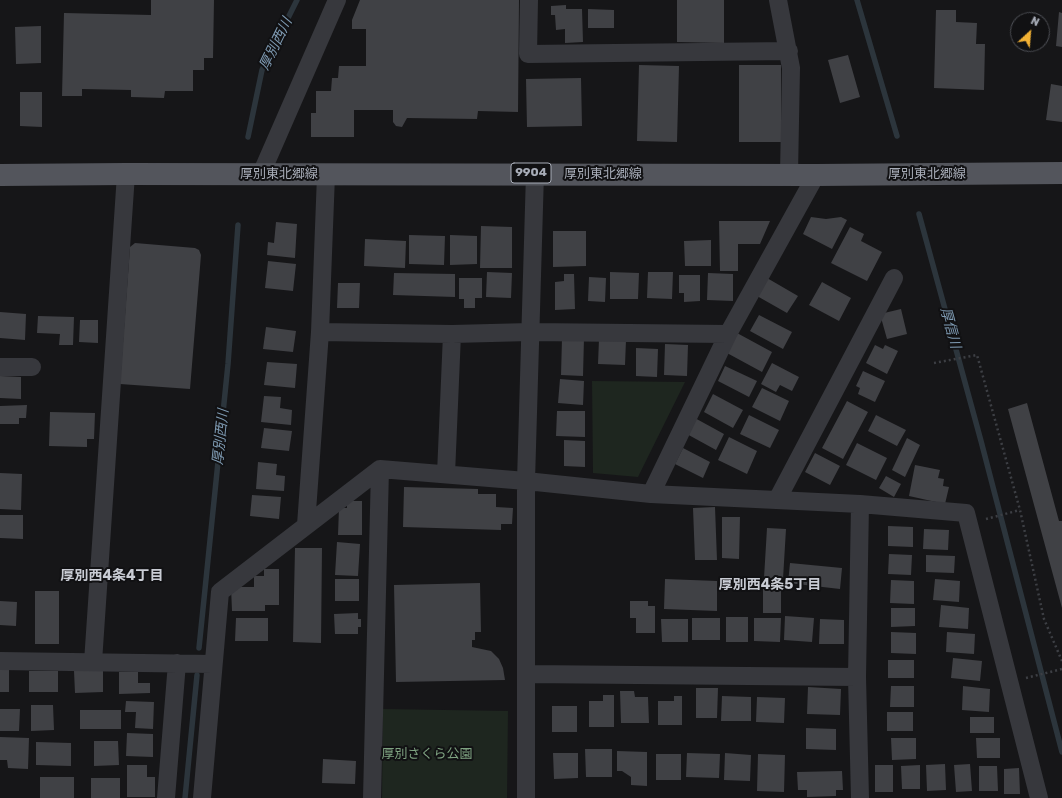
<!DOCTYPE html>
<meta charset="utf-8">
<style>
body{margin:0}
#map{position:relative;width:1062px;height:798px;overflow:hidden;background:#161618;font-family:Rubik,sans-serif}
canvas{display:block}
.north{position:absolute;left:1010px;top:12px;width:40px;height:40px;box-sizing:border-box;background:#111113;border:1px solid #4d4f55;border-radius:50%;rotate:26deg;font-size:11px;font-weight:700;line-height:16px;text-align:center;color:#a8adb8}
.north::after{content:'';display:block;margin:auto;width:14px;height:18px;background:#f2b134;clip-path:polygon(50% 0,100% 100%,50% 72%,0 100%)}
</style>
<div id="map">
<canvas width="1062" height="798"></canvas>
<div class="north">N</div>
</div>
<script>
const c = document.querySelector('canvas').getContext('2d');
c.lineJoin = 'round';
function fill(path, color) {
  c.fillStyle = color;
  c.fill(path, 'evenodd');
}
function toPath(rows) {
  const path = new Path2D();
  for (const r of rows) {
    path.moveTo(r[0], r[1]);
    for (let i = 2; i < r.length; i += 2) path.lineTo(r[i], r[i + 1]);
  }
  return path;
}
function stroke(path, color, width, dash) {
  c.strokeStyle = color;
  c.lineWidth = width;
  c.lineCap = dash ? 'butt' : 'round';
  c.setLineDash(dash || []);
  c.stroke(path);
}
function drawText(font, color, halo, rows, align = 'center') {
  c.font = font + ' Rubik,"Noto Sans JP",sans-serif';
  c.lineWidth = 4;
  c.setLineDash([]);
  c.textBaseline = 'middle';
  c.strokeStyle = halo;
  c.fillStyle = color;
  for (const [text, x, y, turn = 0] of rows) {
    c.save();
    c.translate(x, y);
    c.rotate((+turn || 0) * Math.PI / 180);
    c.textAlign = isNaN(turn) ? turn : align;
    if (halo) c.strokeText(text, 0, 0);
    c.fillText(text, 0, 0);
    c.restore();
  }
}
const green = toPath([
 [592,381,685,382,638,477,593,473],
 [383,709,508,711,507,798,382,798]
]);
const stream = toPath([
 [857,0,897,136],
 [248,137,262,70,297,0],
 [919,214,981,441,1062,752],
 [199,648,228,364,238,225],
 [185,798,197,675]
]);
const building = toPath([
 [151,0,214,0,213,58,204,58,204,70,193,70,193,91,165,91,164,98,131,97,131,90,82,89,82,96,62,96,64,13,151,15],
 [360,0,519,0,518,112,478,111,477,119,407,118,402,127,396,126,393,122,393,110,354,110,354,137,311,137,311,113,316,113,316,91,331,91,332,78,338,78,339,66,366,66,366,29,352,29,352,20],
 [677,0,724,0,724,43,677,42],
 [566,5,566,9,582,9,583,42,565,43,565,29,556,30,555,15,551,15,551,6],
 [588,9,614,10,614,28,588,28],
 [936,10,956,10,956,22,977,23,976,44,985,44,984,90,934,88],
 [1059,12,1062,13,1062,47,1056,46],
 [41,26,41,63,16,64,15,27],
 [848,55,860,97,840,103,828,60],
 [639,65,679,66,677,142,637,141],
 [739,65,781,65,781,142,739,142],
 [581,78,582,126,527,127,526,79],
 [1051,84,1062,86,1062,122,1046,120],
 [20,92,42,92,42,127,20,126],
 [811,217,826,219,841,217,847,220,832,249,803,234],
 [719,221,770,221,760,244,738,244,738,271,720,271],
 [276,222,297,224,295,258,267,255,268,242,274,243],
 [481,226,512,227,512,268,480,268],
 [850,227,864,234,861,241,882,252,867,281,831,263],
 [553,231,586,231,586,266,553,267],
 [409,235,445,236,444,265,409,264],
 [450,235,477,236,477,264,450,265],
 [365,239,406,241,405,268,364,266],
 [711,240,711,266,685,266,684,241],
 [135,243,195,248,199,250,201,255,190,389,120,384,130,247],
 [268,261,296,264,293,291,265,288],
 [487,272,512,273,511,298,486,297],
 [610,272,639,273,638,299,610,299],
 [648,272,673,272,672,299,647,298],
 [394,273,455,274,455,297,393,295],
 [708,273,733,274,733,301,707,300],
 [564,274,574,274,575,309,555,310,555,282,564,281],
 [679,275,700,275,700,301,684,302,684,293,679,293],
 [589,277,606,278,605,302,588,301],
 [459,278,482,278,482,298,475,298,475,308,464,308,464,299,459,299],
 [767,278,798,296,787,313,757,296],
 [822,282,851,298,839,321,809,305],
 [338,283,360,283,359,308,337,308],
 [901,309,907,334,887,339,880,314],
 [0,312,26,314,25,340,0,338],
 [759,315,792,332,783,349,750,331],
 [38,316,74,317,73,345,59,345,60,334,37,333],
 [80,320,98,320,98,343,79,342],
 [266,327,296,331,293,352,263,349],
 [737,333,772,352,762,372,727,353],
 [562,338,584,338,583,376,561,375],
 [599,339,626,340,625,365,598,364],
 [665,344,688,345,687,376,664,375],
 [875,345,883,349,885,345,898,351,887,374,866,363],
 [636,348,658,349,657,377,636,376],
 [267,362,297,364,295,388,264,385],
 [772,363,799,377,792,391,780,385,776,392,761,384],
 [725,366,757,381,749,397,718,381],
 [863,371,885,381,875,402,858,394,860,388,856,386],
 [0,376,21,377,21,399,0,398],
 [560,379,584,381,583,405,558,403],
 [762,388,789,401,780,421,752,407],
 [713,394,743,410,733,428,704,412],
 [264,396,281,397,280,408,292,410,291,425,261,422],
 [847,401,868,412,843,459,822,448],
 [1027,403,1059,521,1062,521,1062,608,1008,409],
 [27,405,26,418,19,418,19,424,0,424,0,406],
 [557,411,585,411,585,437,556,436],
 [50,412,95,413,94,439,87,439,87,447,49,446],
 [749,415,779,430,770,448,740,434],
 [876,415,906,430,897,446,868,431],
 [693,417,724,434,716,450,685,433],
 [264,428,292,431,289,451,261,448],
 [729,437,757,451,747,474,718,460],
 [907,438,920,445,905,477,892,470],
 [564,440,585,441,585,467,564,466],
 [857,443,887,458,876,480,846,465],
 [683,448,710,462,703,478,675,464],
 [815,453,840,466,830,485,805,472],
 [258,462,277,464,276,475,285,476,284,491,256,489],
 [915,465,940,470,938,478,944,479,943,486,949,487,945,504,909,496],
 [0,473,22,474,21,510,0,509],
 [886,476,901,484,894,497,879,488],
 [404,487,478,489,478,494,496,494,496,507,513,508,512,524,501,524,501,530,403,527],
 [252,495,281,497,279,519,250,516],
 [347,501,362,501,362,535,338,535,339,508,347,508],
 [715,507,717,560,695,560,693,508],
 [0,515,23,515,23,539,0,538],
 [722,517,740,517,739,559,722,558],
 [888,526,913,527,913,547,888,546],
 [767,528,786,529,783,579,764,578],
 [924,529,949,530,948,550,923,549],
 [337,542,360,544,358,576,335,575],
 [295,548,322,548,321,643,293,642],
 [889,554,912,555,911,575,888,574],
 [926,555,955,556,954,573,926,572],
 [790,563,842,568,840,589,788,583],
 [264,569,279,569,279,605,265,605,265,611,232,611,231,587,254,587,254,576,264,576],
 [335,579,359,579,359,601,335,601],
 [665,579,717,581,717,611,664,609],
 [935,579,960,581,959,602,933,600],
 [891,580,914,581,914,604,890,603],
 [480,583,481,632,475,632,475,640,472,640,472,647,491,651,499,659,503,668,505,680,396,682,394,585],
 [763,587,781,587,781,613,763,613],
 [35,591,59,591,59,644,35,644],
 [0,601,17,602,16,626,0,625],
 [630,601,648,601,648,606,655,606,655,633,636,633,636,618,630,618],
 [941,605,969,608,968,629,939,627],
 [891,608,915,608,915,626,891,627],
 [358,613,358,619,361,619,361,627,358,627,358,634,335,634,334,614],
 [785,616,814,618,812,642,784,640],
 [726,617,748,617,748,642,726,642],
 [236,618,268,618,268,641,235,641],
 [692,618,720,618,720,640,692,640],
 [754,618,781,618,780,642,754,641],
 [661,619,688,619,688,642,662,642],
 [820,619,844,620,844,644,819,644],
 [891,632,916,633,916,654,891,653],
 [947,632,975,634,974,654,946,652],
 [953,658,982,661,980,681,951,678],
 [888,660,914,660,914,678,888,678],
 [0,668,9,668,9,692,0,692],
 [103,670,103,692,75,693,74,671],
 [29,671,58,671,58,692,29,692],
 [119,672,138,672,138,683,150,683,150,693,119,694],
 [891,686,914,686,914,707,890,707],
 [963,686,990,689,989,712,962,710],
 [808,687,841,689,840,715,807,714],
 [696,688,718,688,717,718,696,718],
 [620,691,634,691,635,697,648,697,649,723,621,723],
 [603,695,614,695,614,727,589,727,589,701,603,701],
 [674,696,682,696,682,725,658,725,658,701,674,701],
 [722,696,751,697,751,721,721,721],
 [757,697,785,698,784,723,756,722],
 [126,701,154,702,153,729,135,728,136,712,125,712],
 [31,705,53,705,54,730,31,731],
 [552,706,577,706,577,732,552,732],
 [0,709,20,709,19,731,0,731],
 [80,710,121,710,121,729,80,729],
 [887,712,913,712,913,731,887,731],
 [970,717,994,717,994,733,970,733],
 [806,728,836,729,836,750,806,749],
 [127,733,153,734,153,757,126,756],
 [0,737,29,738,28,769,8,768,7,760,0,760],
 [891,738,916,738,916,759,892,760],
 [976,738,1000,738,1000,758,977,758],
 [94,741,118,741,119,765,94,766],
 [36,742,71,743,71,766,36,765],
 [585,749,612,749,612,777,586,777],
 [617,751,647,752,647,786,631,785,631,777,622,771,617,771],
 [553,753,578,753,578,778,554,779],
 [687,753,720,754,719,778,686,777],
 [725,753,751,755,750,781,724,780],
 [656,754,681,754,681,780,656,780],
 [758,754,785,755,784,792,757,791],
 [323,759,356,761,355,784,322,783],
 [945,764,946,790,927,791,926,765],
 [970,764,972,791,956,792,954,765],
 [127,765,147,765,147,777,155,777,155,797,127,797],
 [875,765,893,765,893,792,875,792],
 [920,765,920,789,902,789,901,766],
 [979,766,997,766,998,791,979,791],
 [1019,768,1020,794,1004,794,1004,769],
 [842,771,843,790,836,790,836,796,807,797,807,790,798,790,797,772],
 [40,777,74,777,74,798,40,798],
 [91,778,120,778,120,798,91,798]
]);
const path = toPath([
 [934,363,977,355,1020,510,1044,619,1062,661],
 [986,519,1020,510],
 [1026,678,1062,669]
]);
const minor = toPath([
 [529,0,528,54,789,51],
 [778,0,791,68,789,174],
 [261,174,337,0],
 [320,332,452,334,530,332,728,334],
 [0,367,32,367],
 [446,474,452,334],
 [651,494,728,334,816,175],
 [777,500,894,278],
 [306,525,320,332,326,175],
 [0,661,213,664],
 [93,662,126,174],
 [527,674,857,677],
 [166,798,177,663],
 [202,798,220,592,380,469,526,481,651,494,860,504,966,513,1039,798],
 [372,798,380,469],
 [526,798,526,481,535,173],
 [860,798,857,677,860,504]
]);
const major = toPath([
 [0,175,126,174,816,175,1062,173]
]);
const shields = [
 [531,173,40]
];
const shieldNames = [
 ["9904",531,173]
];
const streetNames = [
 ["厚別東北郷線",279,174],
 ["厚別東北郷線",603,174],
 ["厚別東北郷線",927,174]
];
const parkNames = [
 ["厚別さくら公園",427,754]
];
const waterNames = [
 ["厚別西川",276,44,-64],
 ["厚信川",950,328,75],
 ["厚別西川",221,437,-84]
];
const neighbourhoodNames = [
 ["厚別西4条4丁目",112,576],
 ["厚別西4条5丁目",770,585]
];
fill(green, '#1e261f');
stroke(stream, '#2c353c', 5.5);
fill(building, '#404145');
stroke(path, '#3d3f44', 2.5, [2, 3]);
stroke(minor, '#37383d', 18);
stroke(major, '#53555c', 22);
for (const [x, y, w] of shields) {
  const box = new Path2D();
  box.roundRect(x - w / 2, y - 10, w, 20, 3);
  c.fillStyle = '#111113';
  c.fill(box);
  stroke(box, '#a8adb8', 1);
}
drawText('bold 12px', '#a8adb8', null, shieldNames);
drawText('13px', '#a8adb8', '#111113', streetNames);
drawText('13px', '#7fa381', '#111113', parkNames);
drawText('italic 14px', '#7f9bb3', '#111113', waterNames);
drawText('bold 14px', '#c9ccd4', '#111113', neighbourhoodNames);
</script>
